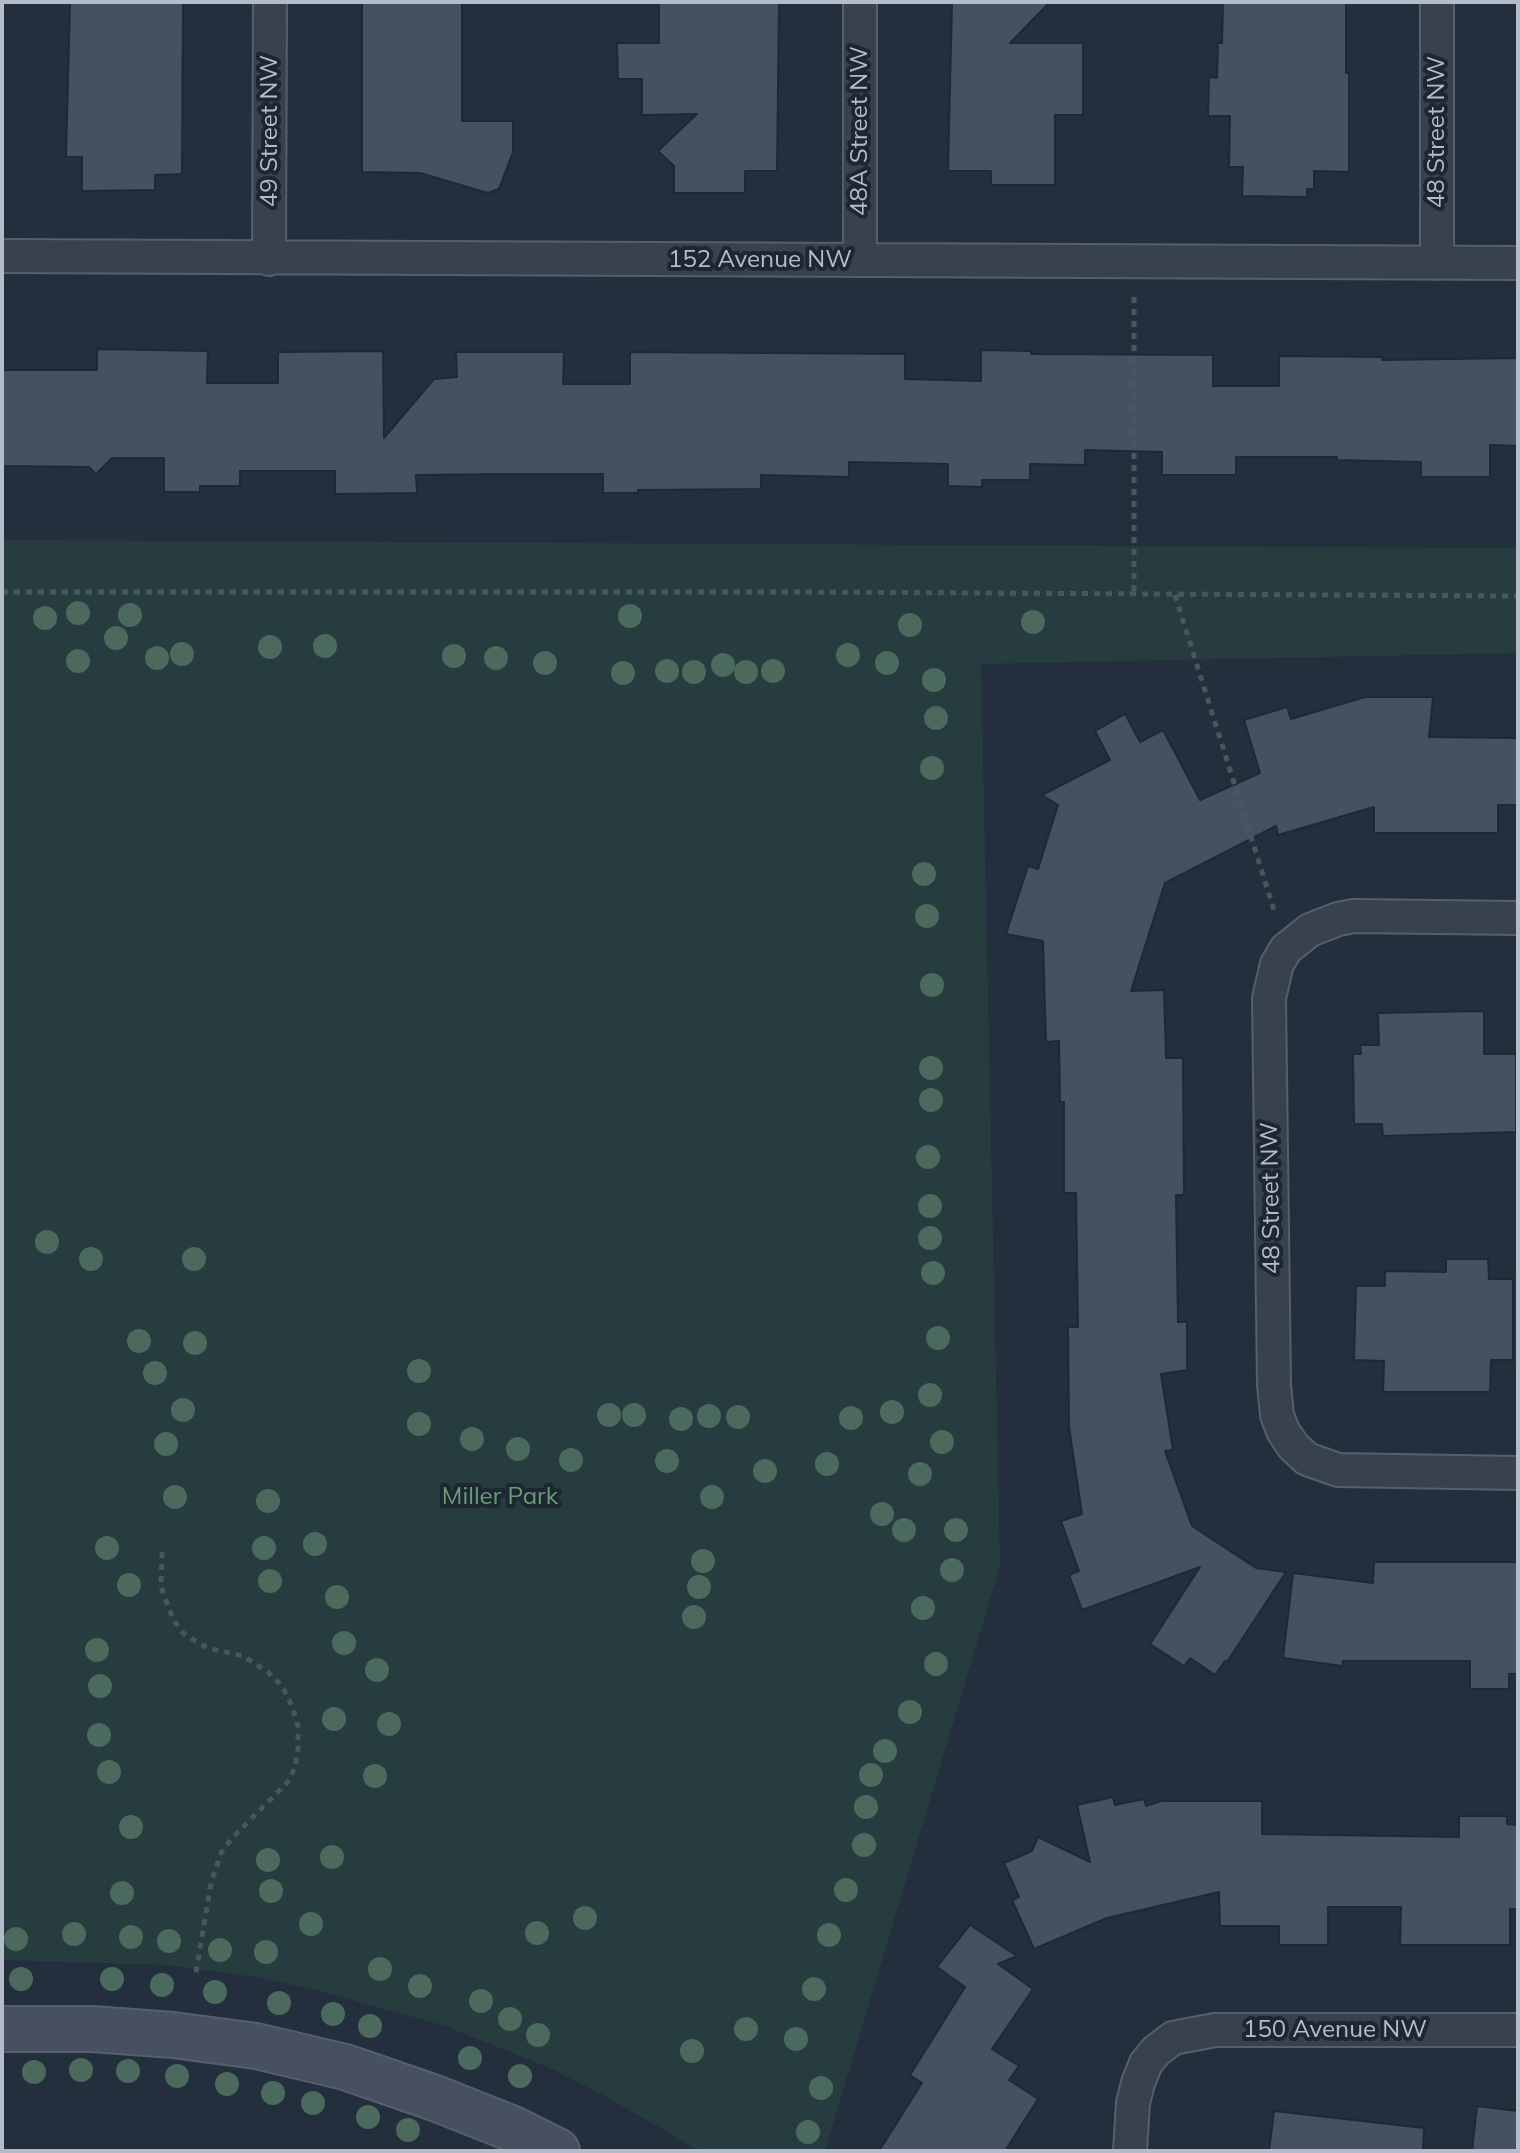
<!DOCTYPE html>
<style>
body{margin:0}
#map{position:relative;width:1520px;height:2153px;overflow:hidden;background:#242f3e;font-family:Mulish,sans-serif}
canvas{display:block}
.frame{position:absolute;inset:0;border:4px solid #b4bcc9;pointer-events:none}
</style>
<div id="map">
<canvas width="1520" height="2153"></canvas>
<div class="frame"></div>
</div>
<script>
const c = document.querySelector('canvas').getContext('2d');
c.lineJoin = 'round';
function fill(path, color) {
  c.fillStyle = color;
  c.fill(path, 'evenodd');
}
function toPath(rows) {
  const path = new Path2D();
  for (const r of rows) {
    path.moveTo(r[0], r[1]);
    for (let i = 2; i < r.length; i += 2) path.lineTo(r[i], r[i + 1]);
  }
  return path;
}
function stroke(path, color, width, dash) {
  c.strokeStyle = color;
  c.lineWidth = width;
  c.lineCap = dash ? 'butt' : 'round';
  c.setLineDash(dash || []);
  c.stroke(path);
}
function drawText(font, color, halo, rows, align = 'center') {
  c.font = font + ' Mulish,sans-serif';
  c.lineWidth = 8;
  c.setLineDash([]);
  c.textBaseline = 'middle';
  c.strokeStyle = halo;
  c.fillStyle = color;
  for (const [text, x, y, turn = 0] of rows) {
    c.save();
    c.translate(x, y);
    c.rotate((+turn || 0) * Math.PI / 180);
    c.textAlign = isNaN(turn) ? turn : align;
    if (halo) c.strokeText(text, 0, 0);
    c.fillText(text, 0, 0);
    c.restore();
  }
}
const green = toPath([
 [2,540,1518,548,1518,653,981,664,1000,1566,825,2151,700,2151,605,2096,548,2067,445,2026,320,1991,256,1977,167,1965,2,1960]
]);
const building = toPath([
 [70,2,183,2,182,174,155,175,155,190,82,191,82,157,66,157,70,2],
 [362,2,462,2,462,121,513,121,513,152,499,189,488,193,420,173,362,172,362,2],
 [659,2,779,2,777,171,745,171,745,193,674,193,674,166,658,151,697,114,642,115,642,79,618,79,617,43,659,43,659,2],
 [952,2,1050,2,1010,43,1083,43,1083,115,1055,115,1055,185,991,185,991,171,948,171,952,2],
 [1223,2,1346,2,1346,73,1349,73,1349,172,1314,171,1314,189,1307,189,1307,197,1242,196,1243,167,1229,167,1230,116,1208,116,1209,77,1217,78,1218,43,1222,43,1223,2],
 [97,349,208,351,207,383,278,383,278,352,383,351,384,438,434,379,457,377,456,352,564,352,563,384,630,384,630,352,905,354,905,379,981,381,981,350,1031,351,1031,354,1213,355,1213,386,1279,386,1279,356,1382,357,1382,360,1518,358,1518,446,1490,445,1490,477,1421,477,1421,462,1337,460,1337,457,1236,457,1236,475,1162,475,1162,452,1085,450,1085,465,1030,464,1030,480,982,480,982,487,948,486,948,464,849,462,849,477,761,475,761,489,638,490,638,493,603,493,603,474,505,474,416,475,417,493,335,494,335,471,240,471,240,486,200,486,200,492,164,492,164,458,112,458,96,474,89,467,2,466,2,370,97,370,97,349],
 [1365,697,1433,697,1429,737,1518,738,1518,805,1498,805,1498,833,1374,833,1374,807,1278,835,1276,826,1165,883,1131,991,1164,990,1166,1058,1183,1058,1184,1195,1176,1195,1178,1322,1187,1322,1187,1370,1161,1374,1173,1450,1165,1451,1192,1526,1256,1568,1286,1572,1227,1662,1225,1661,1215,1675,1190,1658,1184,1666,1150,1644,1200,1567,1082,1610,1069,1575,1079,1571,1061,1521,1082,1514,1069,1427,1068,1327,1078,1327,1076,1193,1064,1193,1064,1102,1060,1102,1059,1041,1046,1042,1043,941,1006,934,1028,866,1038,869,1058,805,1042,795,1110,760,1095,731,1125,714,1140,742,1163,730,1200,800,1260,773,1244,720,1287,707,1291,719,1365,697],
 [1484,1011,1484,1054,1516,1054,1516,1132,1383,1136,1382,1124,1354,1124,1353,1054,1361,1054,1360,1045,1379,1045,1378,1013,1484,1011],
 [1446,1259,1488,1259,1489,1279,1513,1279,1513,1360,1491,1360,1490,1392,1383,1392,1384,1361,1354,1360,1356,1286,1385,1286,1385,1271,1446,1272,1446,1259],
 [1374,1562,1518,1562,1518,1674,1509,1674,1509,1689,1470,1689,1470,1661,1343,1661,1342,1666,1283,1658,1293,1573,1373,1583,1374,1562],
 [1113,1797,1115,1805,1144,1799,1146,1806,1161,1801,1262,1801,1262,1834,1459,1837,1459,1816,1507,1816,1507,1824,1518,1825,1518,1909,1510,1909,1510,1945,1400,1945,1401,1907,1328,1907,1328,1945,1279,1945,1279,1926,1220,1926,1219,1892,1107,1918,1034,1949,1012,1900,1019,1897,1004,1863,1032,1851,1038,1837,1090,1862,1077,1805,1113,1797],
 [970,1925,1017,1956,998,1964,1033,1989,992,2049,1019,2066,1009,2080,1038,2099,1005,2151,879,2151,922,2083,910,2075,965,1987,937,1967,970,1925],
 [1477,2106,1518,2111,1518,2151,1472,2151,1477,2106],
 [1274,2111,1424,2128,1423,2151,1269,2151,1274,2111]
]);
const path = toPath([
 [1134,297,1134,595],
 [2,592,799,592,1518,596],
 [1175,595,1274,910],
 [162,1552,161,1587,173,1619,183,1633,197,1642,208,1648,243,1656,268,1672,282,1686,292,1706,298,1726,298,1749,295,1768,287,1783,232,1838,221,1853,211,1883,195,1978]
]);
const street = toPath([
 [860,2,860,260],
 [2,256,1518,263],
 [269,259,270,2],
 [1437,263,1437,2],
 [1518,918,1354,916,1338,919,1310,930,1286,949,1277,964,1269,998,1274,1385,1277,1415,1283,1431,1293,1446,1307,1459,1338,1470,1518,1473],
 [1130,2151,1133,2103,1138,2083,1146,2063,1156,2051,1173,2038,1215,2030,1518,2030]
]);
const secondary = toPath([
 [2,2029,92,2029,173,2035,256,2046,345,2067,435,2098,513,2129,557,2151]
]);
const trees = [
 [78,613],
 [130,615],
 [630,616],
 [45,618],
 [1033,622],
 [910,625],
 [116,638],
 [325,646],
 [270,647],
 [182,654],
 [848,655],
 [454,656],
 [157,658],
 [496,658],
 [78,661],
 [545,663],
 [887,663],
 [723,665],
 [667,671],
 [773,671],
 [694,672],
 [746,672],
 [623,673],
 [934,680],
 [936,718],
 [932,768],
 [924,874],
 [927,916],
 [932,985],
 [931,1068],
 [931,1100],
 [928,1157],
 [930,1206],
 [930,1238],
 [47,1242],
 [91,1259],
 [194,1259],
 [933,1273],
 [938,1338],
 [139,1341],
 [195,1343],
 [419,1371],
 [155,1373],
 [930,1395],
 [183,1410],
 [892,1412],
 [609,1415],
 [634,1415],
 [709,1416],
 [738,1417],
 [851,1418],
 [681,1419],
 [419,1424],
 [472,1439],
 [942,1442],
 [166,1444],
 [518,1449],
 [571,1460],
 [667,1461],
 [827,1464],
 [765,1471],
 [920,1474],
 [175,1497],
 [712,1497],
 [268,1501],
 [882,1514],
 [904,1530],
 [956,1530],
 [315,1544],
 [107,1548],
 [264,1548],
 [703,1561],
 [952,1570],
 [270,1581],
 [129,1585],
 [699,1587],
 [337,1597],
 [923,1608],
 [694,1617],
 [344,1643],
 [97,1650],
 [936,1664],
 [377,1670],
 [100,1686],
 [910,1712],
 [334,1719],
 [389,1724],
 [99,1735],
 [885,1751],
 [109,1772],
 [871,1775],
 [375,1776],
 [866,1807],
 [131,1827],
 [864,1845],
 [332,1857],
 [268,1860],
 [846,1890],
 [271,1891],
 [122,1893],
 [585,1918],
 [311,1924],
 [537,1933],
 [74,1934],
 [829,1935],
 [131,1937],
 [16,1939],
 [169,1941],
 [220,1950],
 [266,1952],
 [380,1969],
 [21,1979],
 [112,1979],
 [162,1985],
 [420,1986],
 [814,1989],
 [215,1992],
 [481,2001],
 [279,2003],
 [333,2014],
 [510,2019],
 [370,2026],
 [746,2029],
 [538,2035],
 [796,2039],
 [692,2051],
 [470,2058],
 [81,2070],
 [128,2071],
 [34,2072],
 [177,2076],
 [520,2076],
 [227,2084],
 [821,2088],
 [273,2093],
 [313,2103],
 [368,2117],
 [408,2130],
 [808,2132]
];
const streetNames = [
 ["49 Street NW",270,131,-90],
 ["48A Street NW",860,131,-90],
 ["48 Street NW",1437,132,-90],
 ["152 Avenue NW",760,260],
 ["48 Street NW",1271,1198,-91],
 ["150 Avenue NW",1335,2030]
];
const parkNames = [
 ["Miller Park",500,1497]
];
fill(green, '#263c3f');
fill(building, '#455162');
stroke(building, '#1f2835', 2);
stroke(street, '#565f6c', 36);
stroke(secondary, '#565f6c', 48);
stroke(path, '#44595c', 5, [6, 6]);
stroke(street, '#38414e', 32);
stroke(secondary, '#465061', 44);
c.fillStyle = '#4b6a5d';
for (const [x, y] of trees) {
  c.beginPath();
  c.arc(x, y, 12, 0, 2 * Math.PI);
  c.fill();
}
drawText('24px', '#b4bcc9', '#1d2633', streetNames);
drawText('24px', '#6b9a76', '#1d2633', parkNames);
</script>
